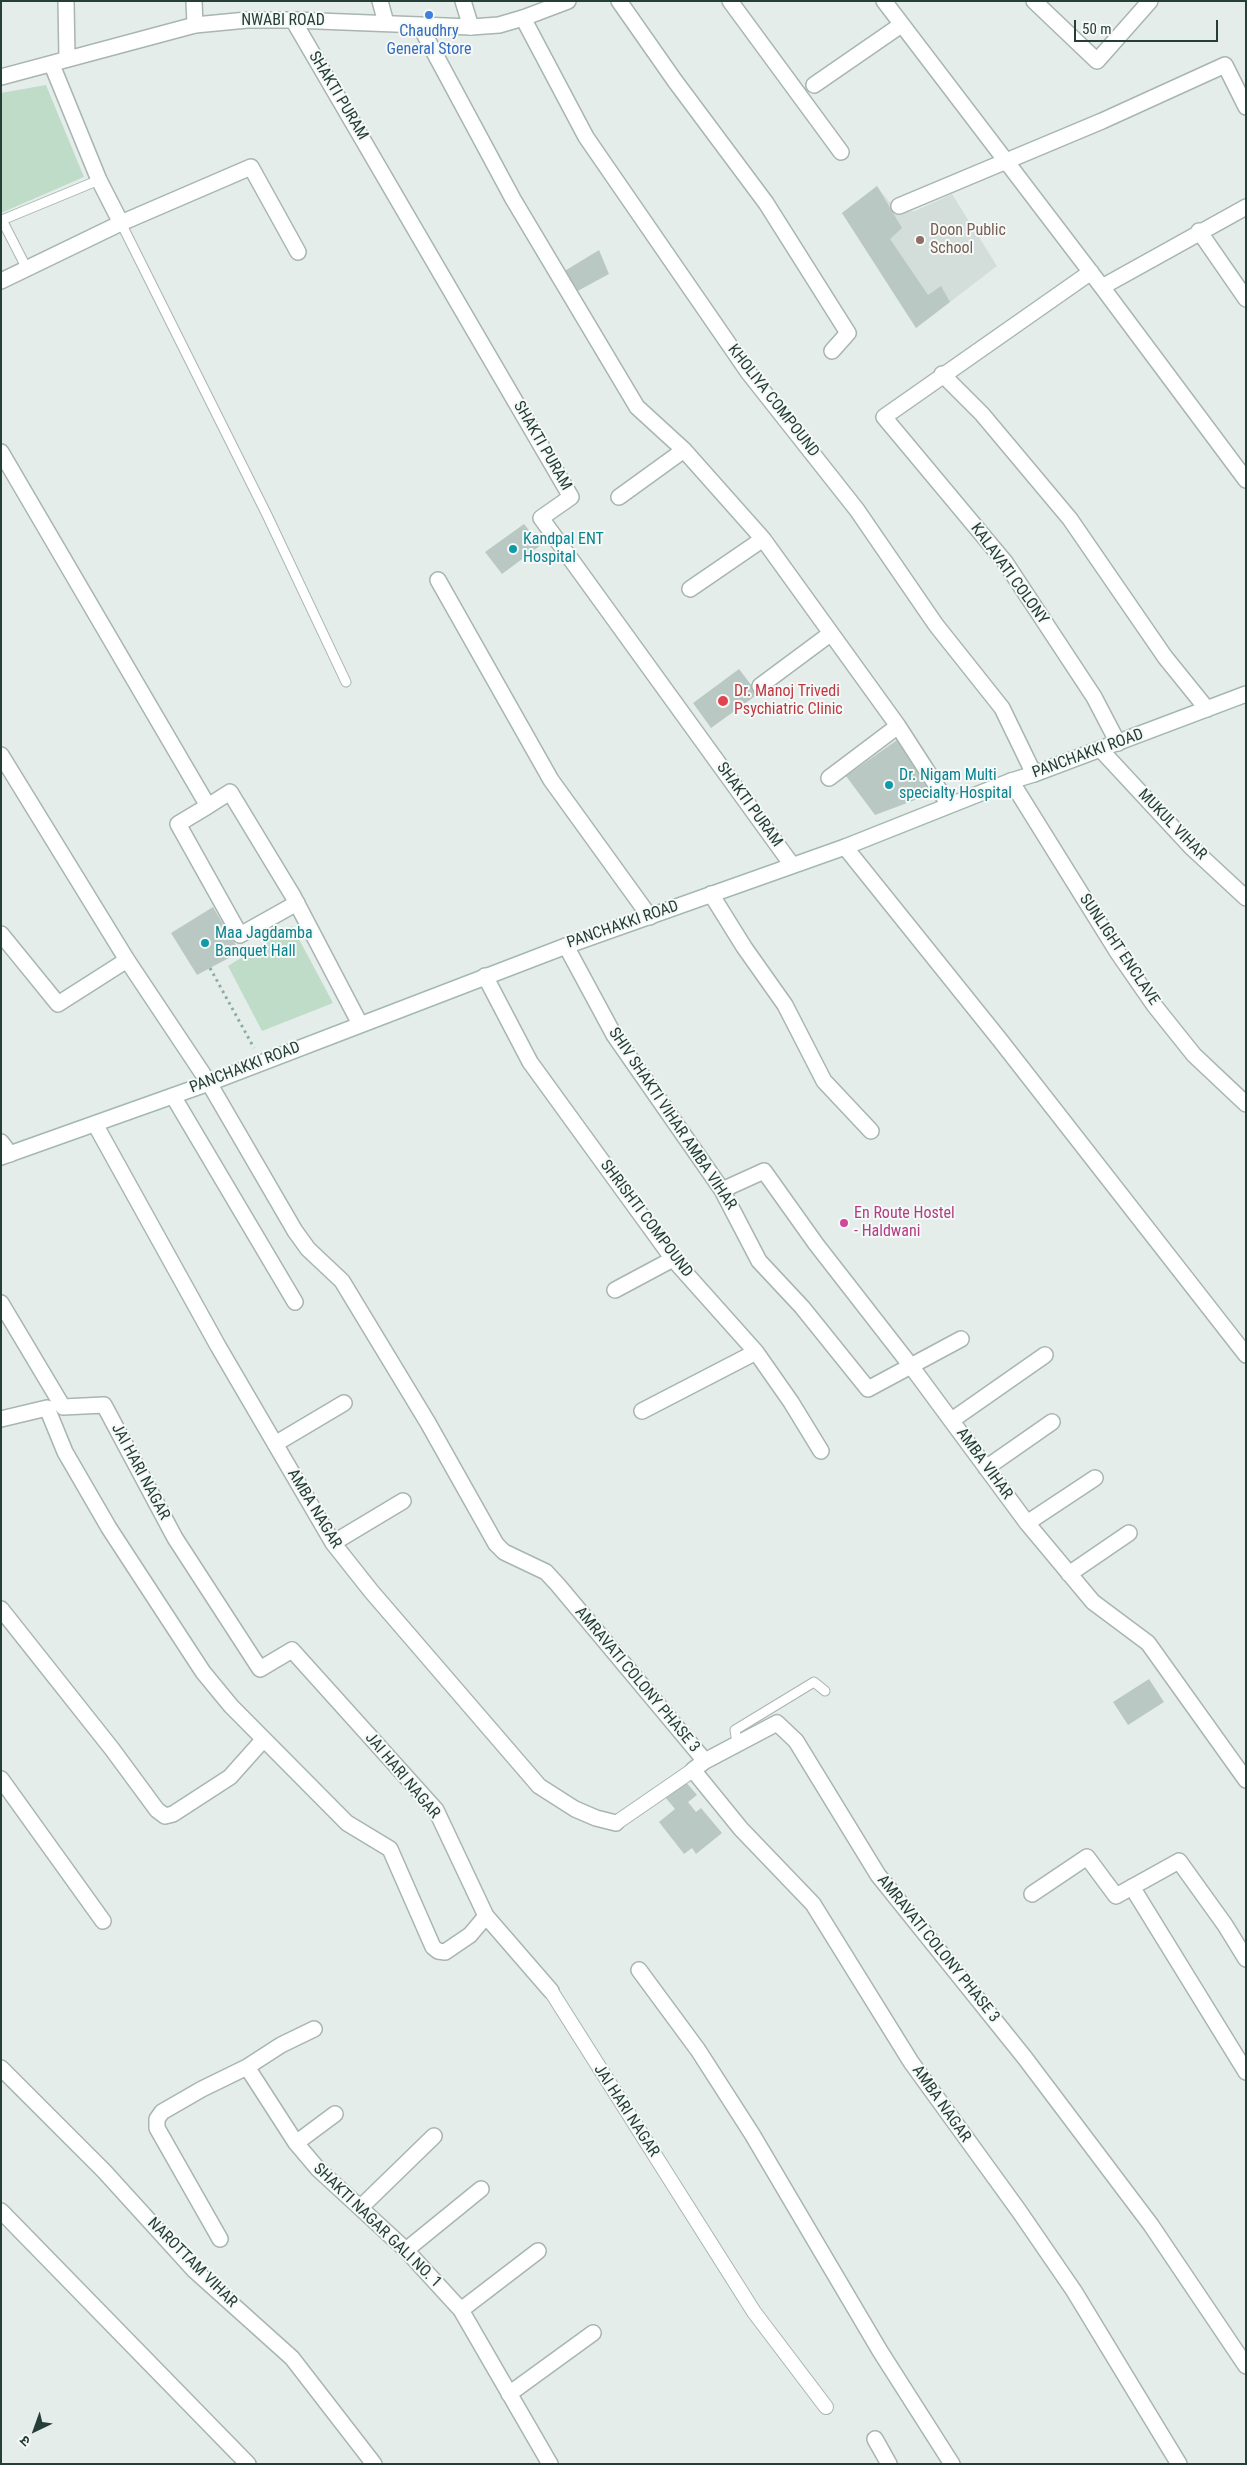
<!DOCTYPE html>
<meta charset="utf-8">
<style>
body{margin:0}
#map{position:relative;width:1247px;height:2465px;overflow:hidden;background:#e5edea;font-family:"Roboto Condensed","Noto Sans Devanagari",sans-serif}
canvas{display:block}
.frame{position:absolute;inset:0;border:2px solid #253e38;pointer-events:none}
.north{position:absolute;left:10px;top:2405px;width:50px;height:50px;-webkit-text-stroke:4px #f5f9f7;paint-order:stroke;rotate:222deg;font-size:14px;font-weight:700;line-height:20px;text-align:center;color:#253e38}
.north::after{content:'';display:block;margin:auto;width:18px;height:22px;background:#253e38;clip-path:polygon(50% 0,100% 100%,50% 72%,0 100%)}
.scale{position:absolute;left:1074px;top:20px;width:144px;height:22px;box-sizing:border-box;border:2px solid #253e38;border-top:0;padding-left:6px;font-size:15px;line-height:18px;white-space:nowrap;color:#253e38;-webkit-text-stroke:4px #f5f9f7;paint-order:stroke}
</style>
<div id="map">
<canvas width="1247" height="2465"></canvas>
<div class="frame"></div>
<div class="north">उ</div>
<div class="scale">50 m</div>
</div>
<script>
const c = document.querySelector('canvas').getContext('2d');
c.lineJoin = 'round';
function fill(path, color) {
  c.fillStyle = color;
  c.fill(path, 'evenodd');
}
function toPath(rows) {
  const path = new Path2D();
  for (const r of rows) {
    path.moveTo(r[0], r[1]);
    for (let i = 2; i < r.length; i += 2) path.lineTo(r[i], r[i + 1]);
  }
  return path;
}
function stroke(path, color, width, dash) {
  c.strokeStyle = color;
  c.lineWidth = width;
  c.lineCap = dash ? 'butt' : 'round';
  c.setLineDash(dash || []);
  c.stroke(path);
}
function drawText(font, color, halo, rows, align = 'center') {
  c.font = font + ' "Roboto Condensed",sans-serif';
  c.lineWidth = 4;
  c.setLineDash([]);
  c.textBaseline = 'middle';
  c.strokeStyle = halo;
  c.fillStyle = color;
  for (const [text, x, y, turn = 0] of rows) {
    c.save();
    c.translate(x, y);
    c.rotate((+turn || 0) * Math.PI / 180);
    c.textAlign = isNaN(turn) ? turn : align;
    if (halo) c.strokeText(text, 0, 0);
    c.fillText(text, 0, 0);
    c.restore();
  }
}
const built = toPath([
 [877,186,897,212,915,211,952,194,997,266,916,328,842,213]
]);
const green = toPath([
 [46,85,84,177,1,213,1,93],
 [292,926,333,1003,262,1031,228,966]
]);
const building = toPath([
 [877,186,902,228,890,239,928,295,941,286,950,302,916,328,842,213],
 [599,250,609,274,574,293,563,272],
 [524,524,541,545,502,574,485,552],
 [739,669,758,694,711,728,693,703],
 [897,740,931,794,875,815,846,776],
 [213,907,240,952,197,975,171,933],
 [1149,1679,1164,1702,1128,1725,1113,1702],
 [685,1781,697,1795,688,1802,696,1812,701,1808,722,1833,696,1854,692,1848,684,1854,659,1822,675,1809,665,1797]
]);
const path = toPath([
 [210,968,254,1048]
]);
const service = toPath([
 [121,223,267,515,346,682],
 [26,267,2,220,99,180],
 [737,1743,735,1730,814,1682,825,1691]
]);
const pedestrian = toPath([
 [616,1823,693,1770],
 [551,1991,754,2312,826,2407]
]);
const minor = toPath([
 [66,1,67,59],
 [194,1,195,25],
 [380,1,386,23],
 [463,1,471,27],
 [619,1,675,81,766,203,848,333,832,351],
 [730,1,841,152],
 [884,1,1102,287,1246,480],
 [1034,1,1097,61,1150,1],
 [523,18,586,137,748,372,857,510,936,625,1002,708,1034,774],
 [293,20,571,497,541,518,792,865],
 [420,26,513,199,637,407,684,450,763,539,898,726,949,805],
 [52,65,99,180,121,223,251,167,298,252],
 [814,85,901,25],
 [899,206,1102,121,1225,65,1246,107],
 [1199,231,1246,299],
 [1091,272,884,417,1005,562,1094,697,1118,743],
 [1,281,121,223],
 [1102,287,1246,207],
 [942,374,982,414,1070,519,1165,657,1207,709],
 [1,452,208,806,230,792,293,896,360,1024],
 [619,497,684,450],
 [438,580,551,780,650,917],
 [690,589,763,539],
 [760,686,830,634],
 [1101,750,1191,847,1246,898],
 [1,755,127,960,209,1083,295,1231,308,1249,342,1281,428,1423,496,1544,504,1552,546,1572,558,1585,705,1761,777,1723,796,1741,878,1875,1025,2058,1151,2225,1246,2366],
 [829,778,898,726],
 [1011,781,1118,953,1154,1005,1194,1055,1246,1104],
 [208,806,178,824,240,935,297,903],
 [845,847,1000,1040,1246,1355],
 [711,894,744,947,785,1005,824,1081,871,1131],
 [1,934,58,1004,127,960],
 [566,946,614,1035,722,1190,759,1261,802,1307,868,1389,961,1339],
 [485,976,530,1062,673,1259,756,1352,791,1402,821,1451],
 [173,1096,295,1302],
 [95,1124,218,1346,333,1543,371,1591,539,1786,575,1809,596,1818,616,1823],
 [1,1142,10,1154],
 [722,1190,764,1171,816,1244,911,1366,1027,1523,1093,1602,1148,1643,1246,1780],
 [615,1290,673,1259],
 [1,1303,63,1407,104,1405,175,1538,260,1669,292,1650,436,1810,486,1916,551,1991],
 [642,1411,756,1352],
 [1,1419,47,1408,65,1452,109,1528,203,1672,231,1706,347,1823,390,1849,433,1947,438,1951,445,1952,470,1935,486,1916],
 [952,1420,1045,1355],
 [275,1444,344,1403],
 [986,1468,1052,1422],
 [1027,1523,1095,1478],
 [333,1543,403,1501],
 [1069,1574,1129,1533],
 [1,1609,112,1749,157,1810,165,1816,173,1814,230,1777,263,1740],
 [705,1761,693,1770,741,1829,813,1904,911,2062,1019,2211,1074,2291,1179,2464],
 [1,1779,103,1921],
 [1132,1887,1246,2072],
 [1032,1894,1087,1857,1116,1896,1179,1861,1225,1925,1246,1959],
 [639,1970,698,2050,752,2134,880,2351,952,2464],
 [247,2067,296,2143,318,2169,406,2250,461,2310,550,2464],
 [1,2068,104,2171,194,2270,292,2358,374,2464],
 [296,2143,335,2114],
 [361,2207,434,2136],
 [1,2211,248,2464],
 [220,2239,157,2128,157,2119,162,2112,202,2089,247,2067,281,2045,314,2029],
 [406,2250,481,2189],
 [461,2310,538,2251],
 [509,2394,593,2333],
 [875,2439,889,2464]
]);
const tertiary = toPath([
 [1,77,195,25,247,20,293,20,471,27,499,25,523,18,568,1]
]);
const secondary = toPath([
 [1,1157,209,1083,566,946,845,847,1011,781,1034,774,1246,694]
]);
const markers = [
 [429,15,5,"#3f7fe0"],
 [920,240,5,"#8d6e63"],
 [513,549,5,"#0f9aa8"],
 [723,701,6,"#e0444e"],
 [889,785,5,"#0f9aa8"],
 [205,943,5,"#0f9aa8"],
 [844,1223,5,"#d1479c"]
];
const streetNames = [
 ["NWABI ROAD",283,21],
 ["SHAKTI PURAM",338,96,59],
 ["KHOLIYA COMPOUND",773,401,52],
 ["SHAKTI PURAM",542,446,60],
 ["KALAVATI COLONY",1009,574,54],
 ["PANCHAKKI ROAD",1088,754,-20],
 ["SHAKTI PURAM",749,805,54],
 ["MUKUL VIHAR",1172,825,46],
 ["PANCHAKKI ROAD",623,925,-19],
 ["SUNLIGHT ENCLAVE",1119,950,56],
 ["PANCHAKKI ROAD",245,1068,-21],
 ["SHIV SHAKTI VIHAR AMBA VIHAR",672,1119,56],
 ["SHRISHTI COMPOUND",646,1219,53],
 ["AMBA VIHAR",984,1464,54],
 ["JAI HARI NAGAR",140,1472,62],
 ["AMBA NAGAR",314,1509,59],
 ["AMRAVATI COLONY PHASE 3",637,1680,50],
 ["JAI HARI NAGAR",402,1776,50],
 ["AMRAVATI COLONY PHASE 3",938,1949,51],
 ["AMBA NAGAR",941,2104,55],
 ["JAI HARI NAGAR",626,2111,57],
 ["SHAKTI NAGAR GALI NO. 1",377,2226,44],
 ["NAROTTAM VIHAR",192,2263,45]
];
const shopNames = [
 ["Chaudhry",429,32],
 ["General Store",429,50]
];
const educationNames = [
 ["Doon Public",930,231],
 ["School",930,249]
];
const cultureNames = [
 ["Kandpal ENT",523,540],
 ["Hospital",523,558],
 ["Dr. Nigam Multi",899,776],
 ["specialty Hospital",899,794],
 ["Maa Jagdamba",215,934],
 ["Banquet Hall",215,952]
];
const healthNames = [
 ["Dr. Manoj Trivedi",734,692],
 ["Psychiatric Clinic",734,710]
];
const hotelNames = [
 ["En Route Hostel",854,1214],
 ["- Haldwani",854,1232]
];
fill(built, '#d3ddd9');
fill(green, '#bfdcc9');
fill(building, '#bac8c3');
stroke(service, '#a8b5b1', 11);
stroke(pedestrian, '#a8b5b1', 16);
stroke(minor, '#a8b5b1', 18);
stroke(tertiary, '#a8b5b1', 18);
stroke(secondary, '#a4b8b2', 18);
stroke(path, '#87aea4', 3, [2.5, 4]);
stroke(service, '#fff', 9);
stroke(pedestrian, '#fff', 14);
stroke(minor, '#fff', 15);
stroke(tertiary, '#fff', 15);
stroke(secondary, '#fff', 15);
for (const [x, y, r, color] of markers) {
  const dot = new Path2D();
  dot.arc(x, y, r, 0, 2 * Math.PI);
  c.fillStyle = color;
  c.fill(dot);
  stroke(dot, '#f5f9f7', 2);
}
drawText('16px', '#253e38', '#f5f9f7', streetNames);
drawText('16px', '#366cbe', '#f5f9f7', shopNames);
drawText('16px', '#785e54', '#f5f9f7', educationNames, 'left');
drawText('16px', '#0d838f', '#f5f9f7', cultureNames, 'left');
drawText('16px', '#be3a42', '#f5f9f7', healthNames, 'left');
drawText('16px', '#b23c85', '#f5f9f7', hotelNames, 'left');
</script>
